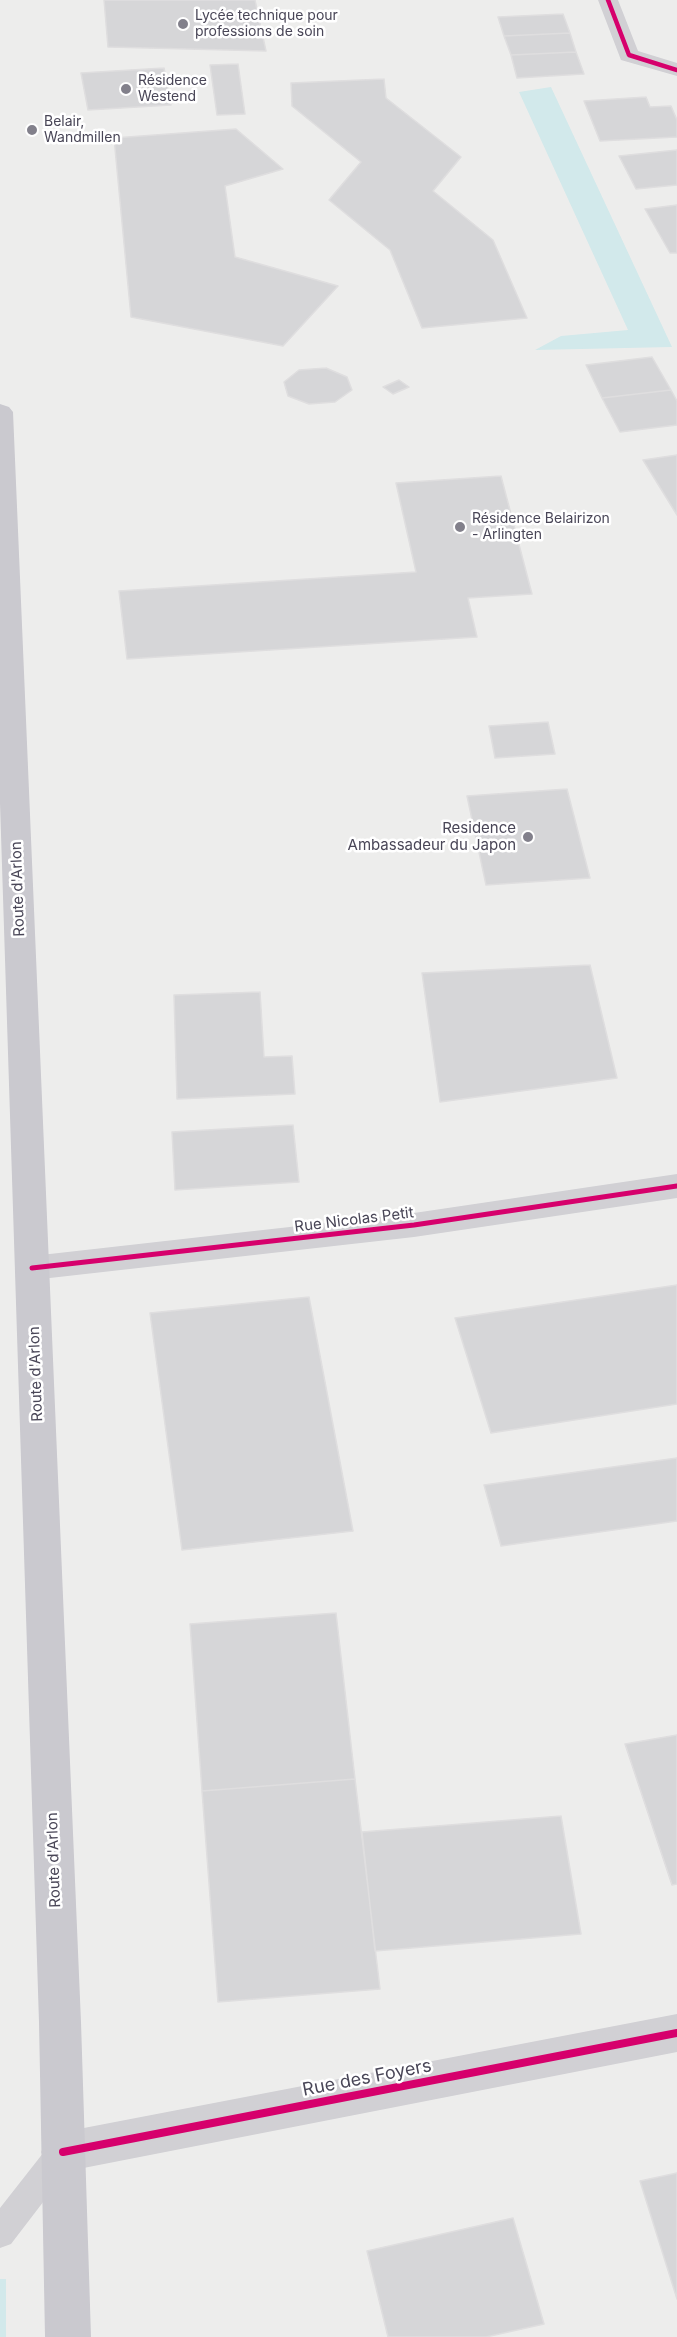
<!DOCTYPE html>
<meta charset="utf-8">
<style>
body{margin:0}
canvas{display:block;background:#ededec}
</style>
<canvas width="677" height="2337"></canvas>
<script>
const c = document.querySelector('canvas').getContext('2d');
c.lineJoin = 'round';
function fill(path, color) {
  c.fillStyle = color;
  c.fill(path, 'evenodd');
}
function toPath(rows) {
  const path = new Path2D();
  for (const r of rows) {
    path.moveTo(r[0], r[1]);
    for (let i = 2; i < r.length; i += 2) path.lineTo(r[i], r[i + 1]);
  }
  return path;
}
function stroke(path, color, width, dash) {
  c.strokeStyle = color;
  c.lineWidth = width;
  c.lineCap = dash ? 'butt' : 'round';
  c.setLineDash(dash || []);
  c.stroke(path);
}
function drawText(font, color, halo, rows, align = 'center') {
  c.font = font + ' Inter,sans-serif';
  c.lineWidth = 5;
  c.setLineDash([]);
  c.textBaseline = 'middle';
  c.strokeStyle = halo;
  c.fillStyle = color;
  for (const [text, x, y, turn = 0] of rows) {
    c.save();
    c.translate(x, y);
    c.rotate((+turn || 0) * Math.PI / 180);
    c.textAlign = isNaN(turn) ? turn : align;
    if (halo) c.strokeText(text, 0, 0);
    c.fillText(text, 0, 0);
    c.restore();
  }
}
const green = toPath([
 [551,87,672,347,535,350,561,336,628,330,519,92],
 [0,2279,6,2279,6,2337,0,2337]
]);
const building = toPath([
 [104,0,255,0,266,51,108,47,104,0],
 [563,14,570,33,504,36,498,17,563,14],
 [570,33,576,52,511,55,504,36,570,33],
 [576,52,584,74,517,78,511,55,576,52],
 [238,64,245,114,217,115,210,65,238,64],
 [164,68,171,105,88,110,81,73,164,68],
 [384,79,386,98,461,157,433,191,493,240,527,318,422,328,390,250,329,200,361,162,292,106,291,83,384,79],
 [646,97,650,107,671,106,677,120,677,137,600,141,584,101,646,97],
 [236,129,283,169,225,186,235,257,338,286,283,346,131,317,114,138,236,129],
 [677,150,677,185,636,189,619,156,677,150],
 [677,205,677,253,670,253,645,209,677,205],
 [652,357,671,390,602,398,586,365,652,357],
 [326,368,347,377,352,390,335,402,309,404,288,396,284,382,299,370,326,368],
 [399,380,409,387,393,394,383,387,399,380],
 [671,390,677,401,677,425,620,432,602,398,671,390],
 [677,455,677,515,643,460,677,455],
 [501,476,532,594,468,598,477,637,127,659,119,591,416,572,396,483,501,476],
 [548,722,555,754,495,758,489,726,548,722],
 [567,789,590,878,486,885,467,796,567,789],
 [590,965,617,1078,440,1102,422,973,590,965],
 [260,992,264,1057,292,1056,295,1094,177,1099,174,995,260,992],
 [293,1125,299,1182,175,1190,172,1132,293,1125],
 [677,1285,677,1404,491,1433,455,1318,677,1285],
 [309,1297,353,1531,182,1550,150,1313,309,1297],
 [677,1458,677,1521,501,1546,484,1485,677,1458],
 [336,1613,355,1779,202,1791,190,1624,336,1613],
 [677,1735,677,1884,672,1885,625,1744,677,1735],
 [355,1779,380,1989,218,2002,202,1791,355,1779],
 [561,1816,581,1934,375,1951,362,1832,561,1816],
 [677,2173,677,2299,640,2181,677,2173],
 [513,2218,544,2324,486,2337,388,2337,367,2251,513,2218]
]);
const lane = toPath([
 [62,2138,73,2143,78,2153,73,2163,11,2244,0,2248,0,2208,51,2143,62,2138]
]);
const street = toPath([
 [598,0,618,0,638,51,677,63,677,76,621,60,598,0],
 [677,1174,677,1198,414,1237,32,1280,20,1277,15,1268,20,1259,32,1256,414,1213,677,1174],
 [677,2014,677,2052,63,2172,48,2166,41,2152,48,2138,63,2132,677,2014]
]);
const primary = toPath([
 [0,404,9,407,13,412,81,2022,91,2337,45,2337,39,2022,0,803,0,404]
]);
const cyclewayFar2 = toPath([
 [608,0,629,55,677,70]
]);
const cyclewayFar1 = toPath([
 [32,1268,414,1225,677,1186]
]);
const cycleway = toPath([
 [63,2152,677,2033]
]);
const markers = [
 [183,24,6,"#82808b"],
 [126,89,6,"#82808b"],
 [32,130,6,"#82808b"],
 [460,527,6,"#82808b"],
 [528,837,6,"#82808b"]
];
const farPoinames = [
 ["Lycée technique pour",195,16],
 ["professions de soin",195,32],
 ["Résidence",138,81],
 ["Westend",138,97],
 ["Belair,",44,122],
 ["Wandmillen",44,138],
 ["Résidence Belairizon",472,519],
 ["- Arlingten",472,535]
];
const poiNames = [
 ["Residence",516,828],
 ["Ambassadeur du Japon",516,845]
];
const streetNames = [
 ["Route d'Arlon",18,889,-92],
 ["Rue Nicolas Petit",354,1220,-7],
 ["Route d'Arlon",36,1374,-92],
 ["Route d'Arlon",54,1860,-92]
];
const nearStreetnames = [
 ["Rue des Foyers",367,2078,-11]
];
fill(green, '#d2e9eb');
fill(building, '#d6d6d8');
stroke(building, '#dfdedf', 1.5);
fill(lane, '#d1d0d4');
fill(street, '#d1d0d4');
fill(primary, '#cac9cf');
stroke(cyclewayFar2, '#d6006c', 4.5);
stroke(cyclewayFar1, '#d6006c', 5);
stroke(cycleway, '#d6006c', 8);
for (const [x, y, r, color] of markers) {
  const dot = new Path2D();
  dot.arc(x, y, r, 0, 2 * Math.PI);
  c.fillStyle = color;
  c.fill(dot);
  stroke(dot, '#fff', 2);
}
drawText('14px', '#494657', '#fff', farPoinames, 'left');
drawText('15px', '#494657', '#fff', poiNames, 'right');
drawText('15px', '#494657', '#fff', streetNames);
drawText('18px', '#494657', '#fff', nearStreetnames);
</script>
